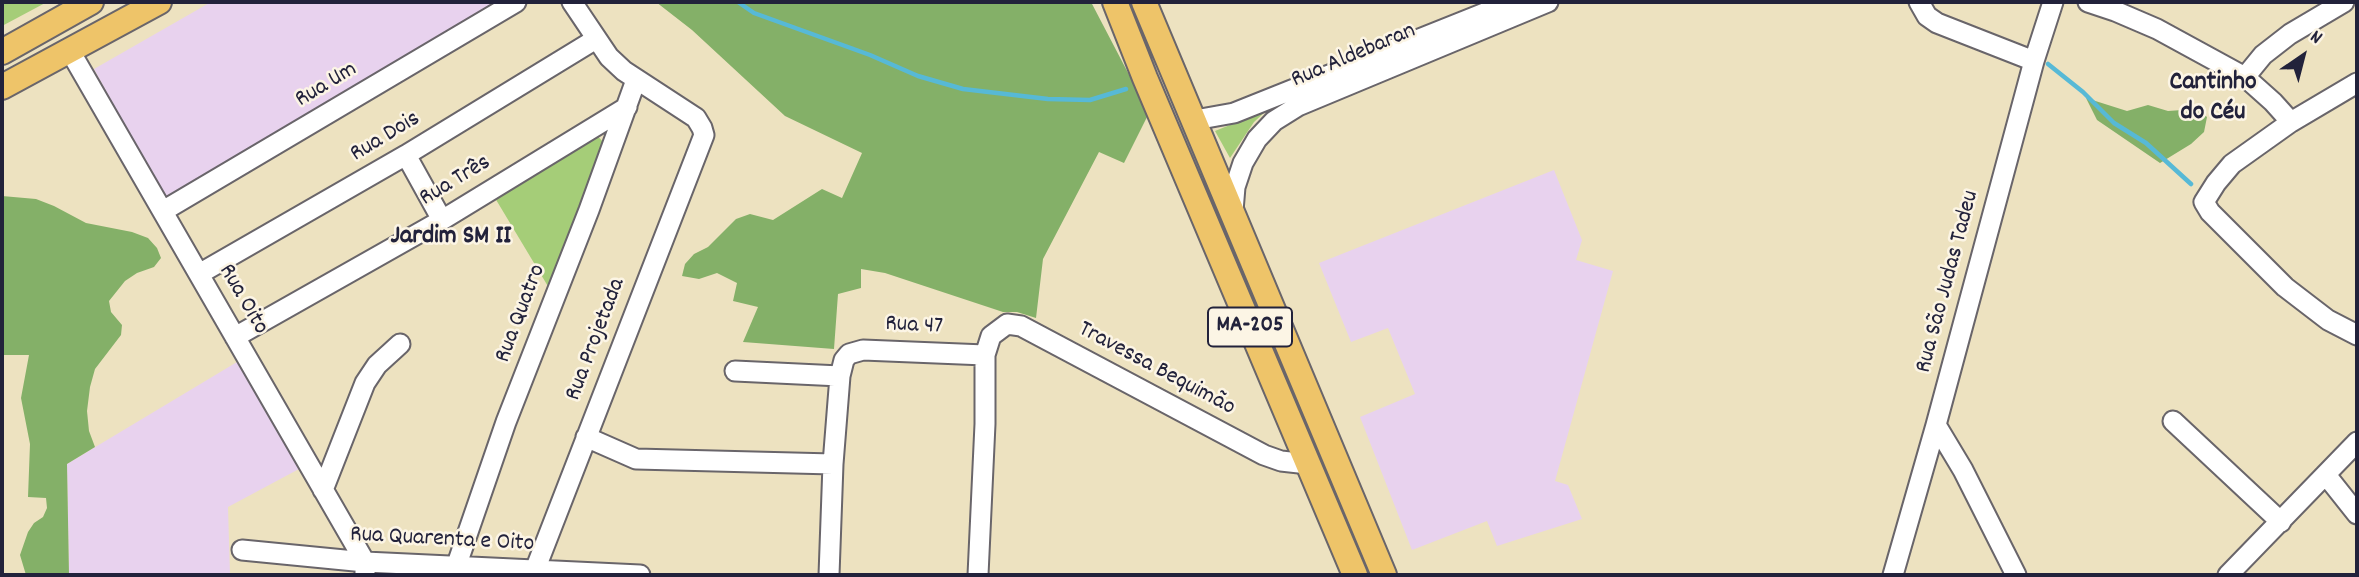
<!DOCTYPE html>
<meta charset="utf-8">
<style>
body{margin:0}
#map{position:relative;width:2359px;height:577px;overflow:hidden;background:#ede2c0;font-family:Dekko,sans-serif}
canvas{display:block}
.frame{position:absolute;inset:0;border:4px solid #22223b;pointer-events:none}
.north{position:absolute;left:2268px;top:21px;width:70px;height:70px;-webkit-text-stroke:5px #fcf5e5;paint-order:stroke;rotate:35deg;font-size:19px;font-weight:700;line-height:28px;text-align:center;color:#22223b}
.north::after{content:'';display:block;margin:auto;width:24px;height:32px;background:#22223b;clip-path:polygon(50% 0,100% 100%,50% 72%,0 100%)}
</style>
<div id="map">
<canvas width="2359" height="577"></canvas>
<div class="frame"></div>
<div class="north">N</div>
</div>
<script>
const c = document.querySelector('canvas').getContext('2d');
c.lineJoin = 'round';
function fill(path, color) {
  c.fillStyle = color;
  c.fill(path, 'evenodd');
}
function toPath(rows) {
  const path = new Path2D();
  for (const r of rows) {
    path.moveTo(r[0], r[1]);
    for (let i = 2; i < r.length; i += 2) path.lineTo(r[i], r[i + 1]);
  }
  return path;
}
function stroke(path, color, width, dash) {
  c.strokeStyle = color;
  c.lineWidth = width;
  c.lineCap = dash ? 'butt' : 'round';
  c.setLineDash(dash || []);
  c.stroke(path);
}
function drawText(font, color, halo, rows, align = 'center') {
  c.font = font + ' Dekko,sans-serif';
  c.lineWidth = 5;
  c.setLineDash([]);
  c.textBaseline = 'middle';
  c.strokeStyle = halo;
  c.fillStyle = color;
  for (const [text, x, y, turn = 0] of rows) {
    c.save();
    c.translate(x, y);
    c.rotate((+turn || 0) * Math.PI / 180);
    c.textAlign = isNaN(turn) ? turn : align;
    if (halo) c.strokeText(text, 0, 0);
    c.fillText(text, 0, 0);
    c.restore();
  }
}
const built = toPath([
 [211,2,500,2,165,200,94,69],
 [1554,170,1582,240,1576,260,1613,271,1555,481,1568,485,1582,519,1497,546,1487,521,1412,550,1360,417,1415,394,1388,328,1351,342,1319,263],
 [237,362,299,469,228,507,230,575,69,575,67,464]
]);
const green = toPath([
 [2,2,47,2,2,26],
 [1267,110,1254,122,1230,158,1215,131],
 [595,133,604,143,603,151,549,288,495,198]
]);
const forest = toPath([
 [656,2,1091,2,1149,113,1124,163,1099,152,1043,259,1036,318,1017,312,1003,312,885,273,861,269,861,288,838,294,834,349,743,342,758,307,733,301,737,283,717,273,699,279,682,276,685,264,694,254,708,247,736,219,750,214,773,220,822,189,842,198,862,153,785,116,692,30],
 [2086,98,2127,111,2148,105,2168,111,2196,109,2207,117,2204,132,2191,144,2160,163,2097,120],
 [2,196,36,199,54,206,86,223,132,232,148,238,157,248,161,258,154,267,137,273,125,281,109,301,111,312,122,325,121,335,95,369,90,387,87,411,89,431,95,447,67,464,69,575,26,575,20,555,28,532,34,523,43,517,47,508,46,498,28,497,30,444,21,398,29,355,2,355]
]);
const stream = toPath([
 [738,2,754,13,870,55,918,76,963,89,1048,99,1090,100,1126,89],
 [2048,64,2083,92,2114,123,2146,143,2191,184]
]);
const minor = toPath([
 [1919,2,1927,16,1937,23,2034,61],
 [2088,2,2115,11,2157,29,2245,77,2273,102,2291,122],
 [70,51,365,562,365,575],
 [2245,77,2263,55,2290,34,2344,2],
 [2357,83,2291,122,2232,164,2216,183,2204,202,2210,212,2285,287,2328,320,2357,335],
 [1195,120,1234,113,1512,2],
 [406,155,442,220],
 [163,211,516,2],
 [1233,211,1235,187,1243,163,1257,139,1274,121,1298,106,1548,2],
 [199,274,406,155,596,39],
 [235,337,442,220,627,107],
 [735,371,840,376],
 [2173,421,2281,522],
 [1936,425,1963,470,2016,575],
 [586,437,636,459,833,464],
 [2326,475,2357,514],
 [323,490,365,383,377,365,400,344],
 [242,550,365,562,640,575],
 [456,567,506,422,589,210,636,80],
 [535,570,704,135,702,128,696,118,624,71,609,57,572,2],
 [829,575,833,464,840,376,844,360,849,354,863,350,985,355],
 [978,575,985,424,985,355,991,336,1007,324,1021,326,1264,455,1281,461,1308,464],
 [1893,575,1936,425,2034,61,2053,2],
 [2228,575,2357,442]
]);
const major = toPath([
 [1115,2,1145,78,1355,575],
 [1144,2,1384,575],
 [2,52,91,2],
 [2,87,159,2]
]);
const shields = [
 [1250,327,84]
];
const shieldNames = [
 ["MA-205",1250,327]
];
const streetNames = [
 ["Rua Aldebaran",1354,57,-23],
 ["Rua Um",327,86,-31],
 ["Rua Dois",386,138,-31],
 ["Rua Três",456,182,-31],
 ["Rua São Judas Tadeu",1949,282,-75],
 ["Rua Oito",242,300,60],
 ["Rua Quatro",522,314,-69],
 ["Rua 47",914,327,3],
 ["Rua Projetada",597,340,-69],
 ["Travessa Bequimão",1156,370,28],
 ["Rua Quarenta e Oito",442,541,3]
];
const neighbourhoodNames = [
 ["Cantinho",2213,84],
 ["do Céu",2213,114],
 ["Jardim SM II",451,238]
];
fill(built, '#e8d2ee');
fill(green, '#a5cd78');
fill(forest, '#84b068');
stroke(stream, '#57b9d6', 4.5);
stroke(minor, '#69656a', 23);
stroke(major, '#69656a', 28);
stroke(minor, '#fff', 19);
stroke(major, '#eec469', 24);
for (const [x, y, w] of shields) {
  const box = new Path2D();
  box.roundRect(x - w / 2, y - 19.5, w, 39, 5);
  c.fillStyle = '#fcf5e5';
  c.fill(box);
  stroke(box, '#22223b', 2);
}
drawText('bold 23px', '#22223b', null, shieldNames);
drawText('24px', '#22223b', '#fcf5e5', streetNames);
drawText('bold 26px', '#22223b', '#fcf5e5', neighbourhoodNames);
</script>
